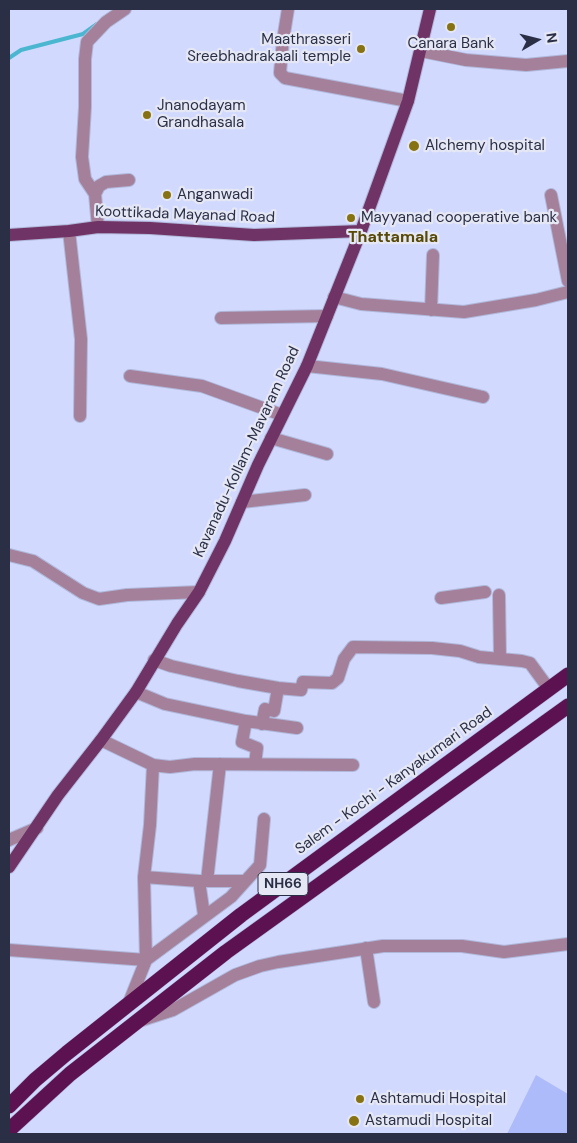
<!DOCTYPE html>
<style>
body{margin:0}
#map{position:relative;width:577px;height:1143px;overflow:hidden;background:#d1d9fe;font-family:"DM Sans",sans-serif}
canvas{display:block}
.frame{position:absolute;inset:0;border:10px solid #2b2f46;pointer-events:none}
.north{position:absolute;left:512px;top:15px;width:50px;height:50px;-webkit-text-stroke:4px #e5e8f4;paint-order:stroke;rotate:82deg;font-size:14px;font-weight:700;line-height:20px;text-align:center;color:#2b2f46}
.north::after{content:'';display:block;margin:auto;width:18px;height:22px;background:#2b2f46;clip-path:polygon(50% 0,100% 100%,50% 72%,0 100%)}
</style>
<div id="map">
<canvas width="577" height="1143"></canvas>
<div class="frame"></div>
<div class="north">N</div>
</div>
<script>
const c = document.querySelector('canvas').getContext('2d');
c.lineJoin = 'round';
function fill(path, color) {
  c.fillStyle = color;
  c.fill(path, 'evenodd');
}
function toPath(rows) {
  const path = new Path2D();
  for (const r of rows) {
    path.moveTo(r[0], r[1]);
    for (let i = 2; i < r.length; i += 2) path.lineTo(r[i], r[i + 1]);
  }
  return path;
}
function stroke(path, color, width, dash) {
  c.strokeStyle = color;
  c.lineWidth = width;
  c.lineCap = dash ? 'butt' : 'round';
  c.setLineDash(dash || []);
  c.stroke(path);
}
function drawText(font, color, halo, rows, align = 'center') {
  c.font = font + ' "DM Sans",sans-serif';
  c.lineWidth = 4.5;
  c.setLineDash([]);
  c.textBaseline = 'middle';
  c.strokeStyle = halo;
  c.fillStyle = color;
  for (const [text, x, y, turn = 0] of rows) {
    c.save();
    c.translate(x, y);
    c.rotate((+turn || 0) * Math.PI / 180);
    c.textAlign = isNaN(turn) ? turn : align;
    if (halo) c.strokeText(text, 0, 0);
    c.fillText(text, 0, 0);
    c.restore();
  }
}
const green = toPath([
 [536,1075,568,1094,568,1134,507,1134]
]);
const stream = toPath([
 [9,58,21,50,83,34,97,24]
]);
const minor = toPath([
 [288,9,283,40,280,73,285,78,408,101],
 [421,51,466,60,526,65,568,61],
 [95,194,99,186,106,182,129,180],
 [551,195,568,281],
 [98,227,95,194,85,179,82,157,85,107,85,59,87,42,106,22,125,9],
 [69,231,81,339,80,416],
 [334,297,361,304,464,312,536,300,568,292],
 [431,310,433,255],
 [221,318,327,316],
 [307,366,382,374,483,397],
 [130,376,202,386,282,415],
 [271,438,327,454],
 [242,502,305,495],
 [9,555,33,561,83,593,99,599,127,595,199,592],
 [499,595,500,659],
 [441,598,485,592],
 [154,660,171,666,238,681,278,688,301,690,303,682,332,683,338,678,344,659,353,647,432,648,460,651,479,657,522,661,530,663,549,689],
 [136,692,165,704,246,721,297,728],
 [246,721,242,742,257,748,255,764],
 [262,724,265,709,274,711,278,688],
 [101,740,153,765,161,766,170,767,195,764,353,765],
 [9,840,37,828],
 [144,877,199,881,245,881],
 [199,881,204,915],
 [207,881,220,764],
 [366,948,374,1002],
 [9,950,146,960,231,897,260,865,264,819],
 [128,1005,146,960,144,877,150,825,153,765],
 [142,1020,173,1010,235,975,260,966,278,962,383,946,462,946,504,952,568,944]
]);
const major = toPath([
 [9,235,69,231,98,227,150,228,254,235,361,231],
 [9,867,58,795,101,740,136,692,177,624,199,592,225,541,258,465,307,366,361,231,408,101,430,9]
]);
const highway = toPath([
 [9,1106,35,1080,67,1053,241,915,568,675],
 [9,1130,70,1074,226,952,568,706]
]);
const markers = [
 [451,27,5,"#877213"],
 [361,49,5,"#877213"],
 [147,115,5,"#877213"],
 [414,146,6,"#877213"],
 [167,195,5,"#877213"],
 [351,218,5,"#877213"],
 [360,1099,5,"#877213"],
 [354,1121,6,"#877213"]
];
const shields = [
 [283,884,50]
];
const shieldNames = [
 ["NH66",283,884]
];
const poiNames = [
 ["Maathrasseri",351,40,"right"],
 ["Sreebhadrakaali temple",351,57,"right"],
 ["Canara Bank",451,44,"center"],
 ["Jnanodayam",157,106],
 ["Grandhasala",157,123],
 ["Alchemy hospital",425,146],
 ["Anganwadi",177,195],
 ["Mayyanad cooperative bank",361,218],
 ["Ashtamudi Hospital",370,1099],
 ["Astamudi Hospital",365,1121]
];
const streetNames = [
 ["Koottikada Mayanad Road",185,215,2],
 ["Kavanadu-Kollam-Mavaram Road",247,452,-65],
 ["Salem - Kochi - Kanyakumari Road",394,781,-36]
];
const neighbourhoodNames = [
 ["Thattamala",393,238]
];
fill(green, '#adbbfb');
stroke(stream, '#4ab6cf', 4);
stroke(minor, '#b0b7d9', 14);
stroke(major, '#b0b7d9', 14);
stroke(highway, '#b0b7d9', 16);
stroke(minor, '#a4809b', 12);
stroke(major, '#703365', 12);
stroke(highway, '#5c1151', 15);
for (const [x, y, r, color] of markers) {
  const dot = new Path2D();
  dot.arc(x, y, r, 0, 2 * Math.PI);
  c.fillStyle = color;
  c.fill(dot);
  stroke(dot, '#e5e8f4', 2);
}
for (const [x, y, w] of shields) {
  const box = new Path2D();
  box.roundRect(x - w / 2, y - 11.5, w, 23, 4);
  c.fillStyle = '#e5e8f4';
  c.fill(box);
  stroke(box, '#2b2f46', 1);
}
drawText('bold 14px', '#2b2f46', null, shieldNames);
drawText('15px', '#2b2f46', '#e5e8f4', poiNames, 'left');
drawText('15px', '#2b2f46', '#e5e8f4', streetNames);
drawText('bold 16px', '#564806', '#e5e8f4', neighbourhoodNames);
</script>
